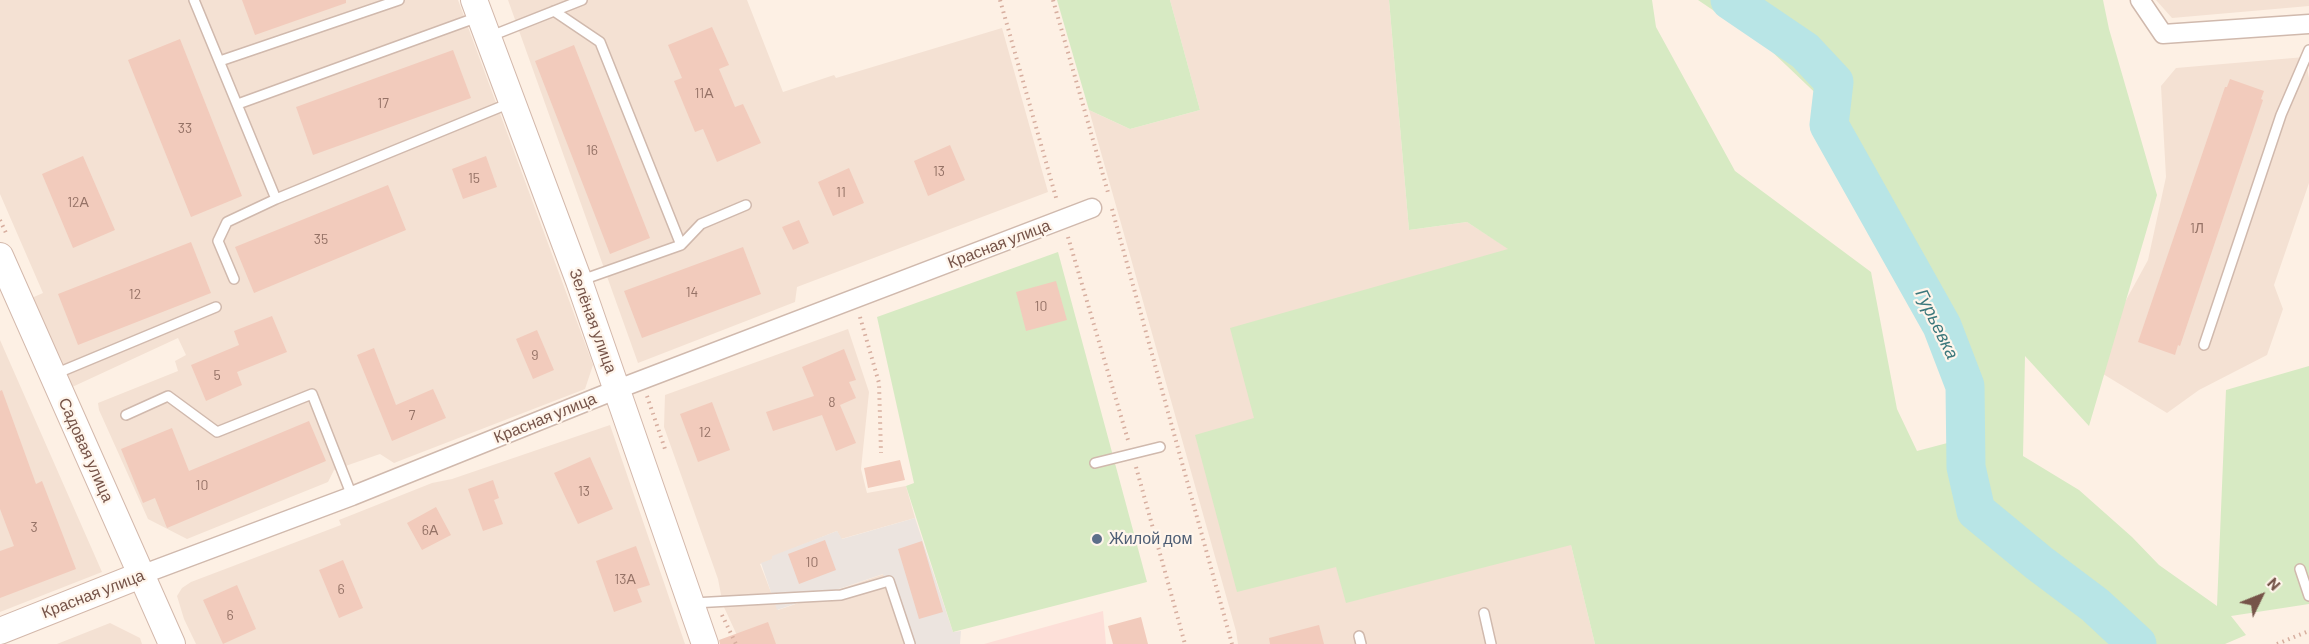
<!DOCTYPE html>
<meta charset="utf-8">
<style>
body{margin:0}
#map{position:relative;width:2309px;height:644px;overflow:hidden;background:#fdf0e4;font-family:Barlow,sans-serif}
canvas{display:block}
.north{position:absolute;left:2231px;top:566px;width:60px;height:60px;-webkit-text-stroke:4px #fff5eb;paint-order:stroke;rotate:47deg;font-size:16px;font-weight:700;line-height:24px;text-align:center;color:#765449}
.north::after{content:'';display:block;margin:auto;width:21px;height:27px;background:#765449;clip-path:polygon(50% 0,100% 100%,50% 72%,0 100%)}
</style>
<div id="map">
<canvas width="2309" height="644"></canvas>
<div class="north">N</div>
</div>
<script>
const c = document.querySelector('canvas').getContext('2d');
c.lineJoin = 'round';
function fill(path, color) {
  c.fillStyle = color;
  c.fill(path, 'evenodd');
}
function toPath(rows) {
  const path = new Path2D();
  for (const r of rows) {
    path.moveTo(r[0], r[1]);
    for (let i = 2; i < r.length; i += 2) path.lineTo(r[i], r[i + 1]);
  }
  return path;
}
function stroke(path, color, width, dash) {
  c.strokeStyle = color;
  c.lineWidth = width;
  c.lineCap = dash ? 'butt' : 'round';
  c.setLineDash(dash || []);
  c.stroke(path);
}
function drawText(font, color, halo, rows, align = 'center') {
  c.font = font + ' Barlow,sans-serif';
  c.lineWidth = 4.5;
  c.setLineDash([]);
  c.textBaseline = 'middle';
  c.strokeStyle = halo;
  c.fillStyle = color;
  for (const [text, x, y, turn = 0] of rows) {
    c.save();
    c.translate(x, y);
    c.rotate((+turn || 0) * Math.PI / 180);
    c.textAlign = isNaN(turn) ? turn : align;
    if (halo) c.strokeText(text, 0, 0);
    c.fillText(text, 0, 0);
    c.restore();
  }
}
const residential = toPath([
 [0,0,458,0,593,365,585,389,394,463,380,454,334,470,328,482,187,539,148,519,99,410,98,403,178,371,175,361,186,355,178,338,70,388,27,300,43,293,0,194],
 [508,0,747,0,783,92,834,75,836,78,1002,28,1048,192,797,287,795,302,638,363],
 [1170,0,1389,0,1409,230,1467,222,1509,249,1571,545,1595,644,1238,644,1236,631,1089,110,1130,129,1200,110],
 [2156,0,2309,0,2309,6,2172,18],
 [2305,57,2309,78,2309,183,2274,285,2283,309,2267,355,2199,390,2167,413,2090,366,2148,260,2166,177,2161,86,2176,68],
 [848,329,869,392,861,469,867,493,906,486,915,518,841,539,837,531,772,557,773,559,760,564,778,610,884,574,907,644,741,644,723,605,718,579,664,427,665,395],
 [0,340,102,572,0,612],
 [610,425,685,644,196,644,184,619,177,596,182,588,191,582,341,525,339,520,432,483,452,479],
 [110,623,140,638,142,644,57,644]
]);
const commercial = toPath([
 [1103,611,1106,644,984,644]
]);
const industrial = toPath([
 [915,518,953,632,961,631,960,644,907,644,883,574,777,610,761,563,772,559,772,556,837,531,842,539]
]);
const green = toPath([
 [1057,0,1170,0,1200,110,1130,129,1089,110],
 [1389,0,1652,0,1656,27,1735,171,1871,272,1897,409,1917,451,1955,441,1959,395,1918,298,1899,280,1859,214,1824,131,1828,105,1766,46,1698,0,2103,0,2109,29,2157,195,2089,426,2025,356,2023,456,2079,490,2132,537,2159,565,2217,606,2226,390,2309,366,2309,604,2231,616,2246,635,2225,644,1595,644,1571,545,1346,603,1336,567,1237,592,1195,435,1254,418,1230,328,1508,249,1467,222,1409,230],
 [1058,252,1147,582,953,632,906,486,914,483,877,317]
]);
const river = toPath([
 [1730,0,1805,51,1834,82,1829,125,1942,326,1965,386,1966,467,1976,511,2039,563,2095,605,2137,644]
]);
const building = toPath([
 [242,0,346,0,346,3,255,35],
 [712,27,729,65,719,69,735,107,743,104,761,143,717,162,703,129,695,132,674,81,682,78,668,45],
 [180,39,242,196,191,217,128,60],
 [574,45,650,238,610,254,535,61],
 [453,50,471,98,313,155,296,107],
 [2230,79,2264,91,2261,99,2263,100,2180,346,2178,345,2175,355,2138,342,2225,87,2227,87],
 [950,145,965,180,928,196,914,161],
 [83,156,115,230,73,248,42,174],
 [486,156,497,187,463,199,452,169],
 [849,168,864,203,833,216,818,182],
 [388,185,406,230,254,293,235,247],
 [799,220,809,243,793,250,782,227],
 [191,242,211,293,78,345,58,294],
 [743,247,761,294,642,338,624,291],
 [1056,281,1067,320,1026,331,1016,292],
 [272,316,287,352,237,372,242,385,206,401,191,365,239,345,234,331],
 [537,330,554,370,533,379,516,339],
 [374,348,396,405,433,389,446,418,392,441,357,355],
 [844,349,856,380,849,382,856,398,840,405,856,443,836,451,822,415,773,431,766,412,814,396,802,367],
 [2,390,36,484,42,481,76,569,0,598,0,551,14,546,0,509,0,391],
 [712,402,730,450,698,462,680,414],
 [309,421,326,461,167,528,155,498,143,503,121,449,172,428,189,471],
 [590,457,613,509,578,524,554,473],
 [900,460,905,480,868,488,864,468],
 [493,480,499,498,494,500,503,524,483,531,468,489],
 [436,507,451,535,422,550,407,523],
 [825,540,836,570,799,584,788,554],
 [922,541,943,612,919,619,898,549],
 [636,546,650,585,637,589,642,602,614,612,596,561],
 [343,560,363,608,339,618,319,570],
 [237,585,256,629,223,644,203,600],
 [1141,617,1148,644,1113,644,1108,626],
 [768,622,776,644,720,644,719,640],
 [1319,625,1324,644,1270,644,1269,638]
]);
const path = toPath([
 [1000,0,1057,201],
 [1053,0,1109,196],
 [1112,209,1232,644],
 [0,220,6,233],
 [1068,237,1128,440],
 [860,317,879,383,881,453],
 [647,396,665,449],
 [1136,467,1185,644],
 [722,615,736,644],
 [2277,644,2309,631]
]);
const lane = toPath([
 [194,0,276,199,510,103],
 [554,11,600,42,681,245,579,281],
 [491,36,582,0],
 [220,61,399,0],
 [238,104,478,17],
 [681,245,701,224,746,205],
 [234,279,218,241,227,222,276,199],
 [2204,345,2281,115,2309,50],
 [55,374,216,307],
 [126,415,168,396,217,432,312,394,352,496],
 [1095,463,1160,447],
 [2300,569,2309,596],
 [693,603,841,595,889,581,910,644],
 [1484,613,1491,644],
 [1359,636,1361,644]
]);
const street = toPath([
 [2140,0,2163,34,2309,24],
 [141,575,352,496,618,389,1092,208]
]);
const secondary = toPath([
 [474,0,579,281,705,644],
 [0,256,172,644],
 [0,631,141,575]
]);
const markers = [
 [1097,539,6,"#5c6f8a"]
];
const numberNames = [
 ["11А",704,93],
 ["17",383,103],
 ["33",185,128],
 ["16",592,150],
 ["13",939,171],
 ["15",474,178],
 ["11",841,192],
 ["12А",78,202],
 ["1Л",2197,228],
 ["35",321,239],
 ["14",692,292],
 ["12",135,294],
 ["10",1041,306],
 ["9",535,355],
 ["5",217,375],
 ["8",832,402],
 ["7",412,415],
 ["12",705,432],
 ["10",202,485],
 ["13",584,491],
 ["3",34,527],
 ["6А",430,530],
 ["10",812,562],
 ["13А",625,579],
 ["6",341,589],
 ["6",230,615]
];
const streetNames = [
 ["Красная улица",999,244,-21],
 ["Зелёная улица",593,321,70],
 ["Красная улица",545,418,-22],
 ["Садовая улица",86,450,66],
 ["Красная улица",93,594,-21]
];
const serviceNames = [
 ["Жилой дом",1109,539]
];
const waterNames = [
 ["Гурьевка",1937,324,64]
];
fill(residential, '#f4e1d3');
fill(commercial, '#fddfd8');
fill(industrial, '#ece4df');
fill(green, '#d7eac3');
stroke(river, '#b8e5e6', 39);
fill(building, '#f2cbbc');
stroke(lane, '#d0b9ad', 12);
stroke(street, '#d0b9ad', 21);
stroke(secondary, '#d3b8ab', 28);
stroke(path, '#d7ae9f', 4, [1.5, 4.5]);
stroke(lane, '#fff', 9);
stroke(street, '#fff', 18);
stroke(secondary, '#fff', 26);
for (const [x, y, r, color] of markers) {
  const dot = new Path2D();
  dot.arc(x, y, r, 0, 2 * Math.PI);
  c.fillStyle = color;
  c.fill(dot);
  stroke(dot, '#fff5eb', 2);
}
drawText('14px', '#957266', null, numberNames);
drawText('16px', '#765449', '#fff5eb', streetNames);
drawText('16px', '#4e5e75', '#fff5eb', serviceNames, 'left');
drawText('italic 18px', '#3c787c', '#fff5eb', waterNames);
</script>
